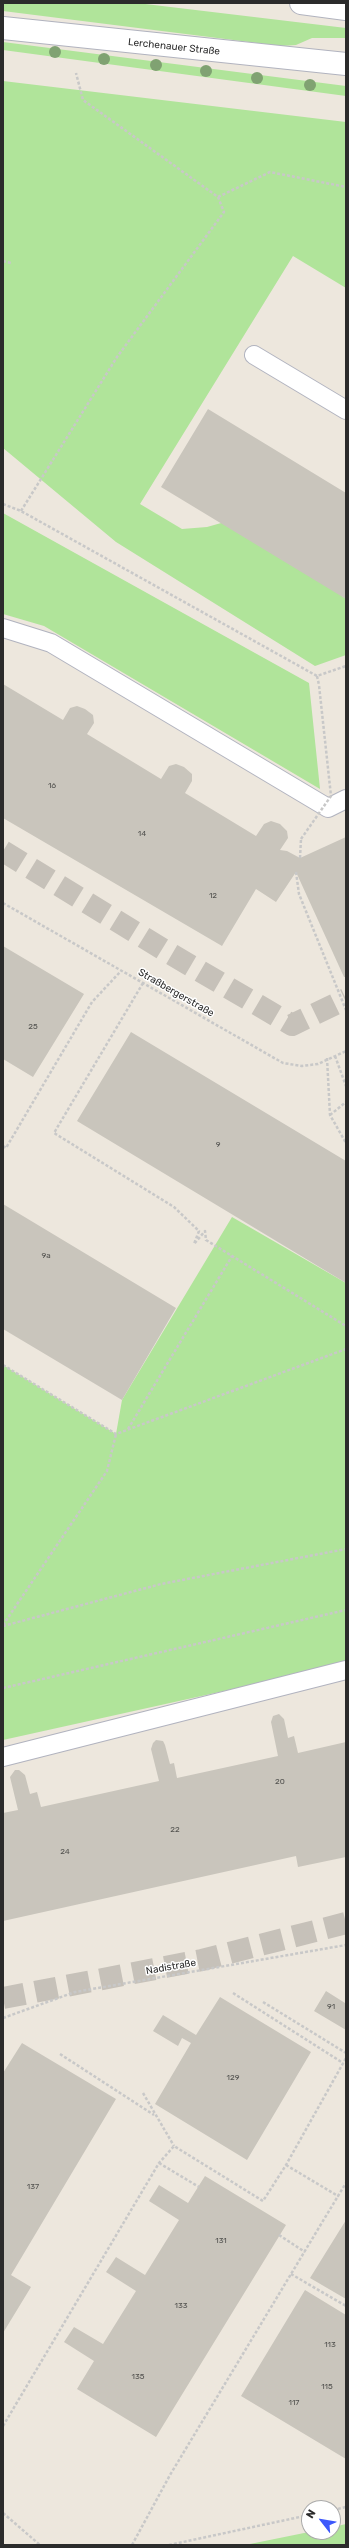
<!DOCTYPE html>
<meta charset="utf-8">
<style>
body{margin:0}
#map{position:relative;width:349px;height:2548px;overflow:hidden;background:#ede7dd;font-family:Rubik,sans-serif}
canvas{display:block}
.frame{position:absolute;inset:0;border:4px solid #2b2b2b;pointer-events:none}
.north{position:absolute;left:301px;top:2500px;width:40px;height:40px;box-sizing:border-box;background:#fff;border:1px solid #aaa;border-radius:50%;rotate:301deg;font-size:11px;font-weight:700;line-height:16px;text-align:center;color:#2b2b2b}
.north::after{content:'';display:block;margin:auto;width:14px;height:18px;background:#3d58fb;clip-path:polygon(50% 0,100% 100%,50% 72%,0 100%)}
</style>
<div id="map">
<canvas width="349" height="2548"></canvas>
<div class="frame"></div>
<div class="north">N</div>
</div>
<script>
const c = document.querySelector('canvas').getContext('2d');
c.lineJoin = 'round';
function fill(path, color) {
  c.fillStyle = color;
  c.fill(path, 'evenodd');
}
function toPath(rows) {
  const path = new Path2D();
  for (const r of rows) {
    path.moveTo(r[0], r[1]);
    for (let i = 2; i < r.length; i += 2) path.lineTo(r[i], r[i + 1]);
  }
  return path;
}
function stroke(path, color, width, dash) {
  c.strokeStyle = color;
  c.lineWidth = width;
  c.lineCap = dash ? 'butt' : 'round';
  c.setLineDash(dash || []);
  c.stroke(path);
}
function drawText(font, color, halo, rows, align = 'center') {
  c.font = font + ' Rubik,sans-serif';
  c.lineWidth = 3;
  c.setLineDash([]);
  c.textBaseline = 'middle';
  c.strokeStyle = halo;
  c.fillStyle = color;
  for (const [text, x, y, turn = 0] of rows) {
    c.save();
    c.translate(x, y);
    c.rotate((+turn || 0) * Math.PI / 180);
    c.textAlign = isNaN(turn) ? turn : align;
    if (halo) c.strokeText(text, 0, 0);
    c.fillText(text, 0, 0);
    c.restore();
  }
}
const green = toPath([
 [3,3,137,3,346,28,346,38,312,38,296,45,281,46,3,11],
 [3,42,346,86,346,96,3,50],
 [3,81,346,122,346,288,293,256,140,504,182,529,207,527,246,516,339,570,342,596,346,599,346,655,315,666,116,542,3,448],
 [3,513,309,683,320,789,44,626,3,614],
 [232,1217,346,1283,346,1664,3,1740,3,1365,116,1434,122,1400],
 [346,2524,346,2545,245,2545,309,2532,333,2532,333,2527]
]);
const building = toPath([
 [208,409,346,493,346,599,161,487],
 [3,684,63,720,70,708,77,706,85,709,93,715,94,723,87,734,161,779,169,766,176,764,184,767,192,774,192,781,185,793,256,836,264,824,271,821,280,824,287,831,288,838,280,850,287,851,300,858,346,837,346,977,344,977,296,872,276,902,256,889,222,946,3,818],
 [3,946,84,994,33,1077,3,1059],
 [131,1032,346,1161,346,1283,77,1121],
 [3,1204,176,1308,122,1400,3,1329],
 [279,1714,284,1719,288,1738,294,1736,298,1753,346,1742,346,1857,298,1867,296,1856,3,1921,3,1813,18,1810,10,1777,15,1770,19,1770,25,1775,30,1794,37,1792,41,1807,159,1781,151,1749,153,1743,156,1740,163,1741,165,1745,170,1764,174,1763,177,1778,278,1756,271,1722,273,1716],
 [326,1991,345,2003,346,2001,346,2030,314,2011],
 [220,1997,311,2052,247,2160,155,2104,191,2043,182,2038,178,2046,153,2031,163,2015,196,2035],
 [22,2043,116,2099,11,2275,31,2287,3,2333,3,2073],
 [205,2176,286,2225,156,2437,77,2389,94,2361,64,2342,74,2327,103,2344,136,2291,106,2272,116,2257,145,2275,179,2220,149,2201,159,2185,188,2203],
 [346,2220,346,2299,310,2278],
 [305,2290,346,2315,346,2459,241,2396]
]);
const streetTunnel = toPath([
 [3,851,164,950,292,1025,346,999],
 [3,1998,202,1960,346,1923]
]);
const path = toPath([
 [218,197,270,172,346,187],
 [3,261,11,263],
 [3,504,21,511,317,676,346,666],
 [21,511,117,357,224,212,218,197,83,100,76,73],
 [317,676,319,685],
 [300,858,301,839],
 [296,872,299,894,346,1010],
 [3,903,283,1063,302,1066,318,1064,346,1051],
 [143,983,54,1133,174,1207,199,1231,194,1244,205,1231,206,1240,346,1326],
 [335,1056,346,1086],
 [327,1058,330,1115,346,1143],
 [330,1115,346,1102],
 [3,1146,6,1148,92,1002,121,971],
 [3,1365,116,1434,346,1349],
 [128,1429,232,1256],
 [3,1625,107,1471,116,1434],
 [3,1626,161,1584,346,1549],
 [3,1688,346,1610],
 [233,1993,343,2063],
 [263,2002,346,2053],
 [3,2018,75,1992,346,1945],
 [60,2054,154,2115],
 [143,2093,174,2146],
 [159,2163,199,2187],
 [286,2165,338,2196,346,2183],
 [279,2235,305,2252],
 [291,2274,346,2306],
 [3,2426,159,2163,174,2146,263,2201,286,2165,346,2058],
 [333,2510,346,2507],
 [3,2513,40,2545],
 [132,2545,170,2475,338,2196],
 [169,2545,309,2515]
]);
const lane = toPath([
 [254,355,346,410],
 [3,628,51,643,328,808,346,799],
 [3,1757,346,1670]
]);
const secondary = toPath([
 [301,3,346,9],
 [3,28,346,64]
]);
const pathBridge = toPath([
 [301,839,331,796,319,685]
]);
const trees = [
 [55,52],
 [104,59],
 [156,65],
 [206,71],
 [257,78],
 [310,85]
];
const numberNames = [
 ["16",52,786],
 ["14",142,834],
 ["12",213,896],
 ["25",33,1027],
 ["9",218,1145],
 ["9a",46,1256],
 ["20",280,1782],
 ["22",175,1830],
 ["24",65,1852],
 ["91",331,2007],
 ["129",233,2078],
 ["137",33,2187],
 ["131",221,2241],
 ["133",181,2306],
 ["113",330,2345],
 ["135",138,2377],
 ["115",327,2387],
 ["117",294,2403]
];
const streetNames = [
 ["Lerchenauer Straße",174,47,6],
 ["Straßbergerstraße",176,993,30],
 ["Nadistraße",171,1967,-10]
];
fill(green, '#b0e49a');
fill(building, '#c9c5bc');
stroke(streetTunnel, '#c6c1b9', 22, [22, 11]);
stroke(lane, '#b1b3bf', 20);
stroke(secondary, '#b1b3bf', 24);
stroke(path, '#c8c8c8', 2.5, [3, 2]);
stroke(lane, '#fff', 18);
stroke(secondary, '#fff', 22);
stroke(pathBridge, '#c8c8c8', 2.5, [3, 2]);
c.fillStyle = '#80a272';
for (const [x, y] of trees) {
  c.beginPath();
  c.arc(x, y, 6, 0, 2 * Math.PI);
  c.fill();
}
drawText('8px', '#52524f', null, numberNames);
drawText('10px', '#2b2b2b', '#fff', streetNames);
</script>
